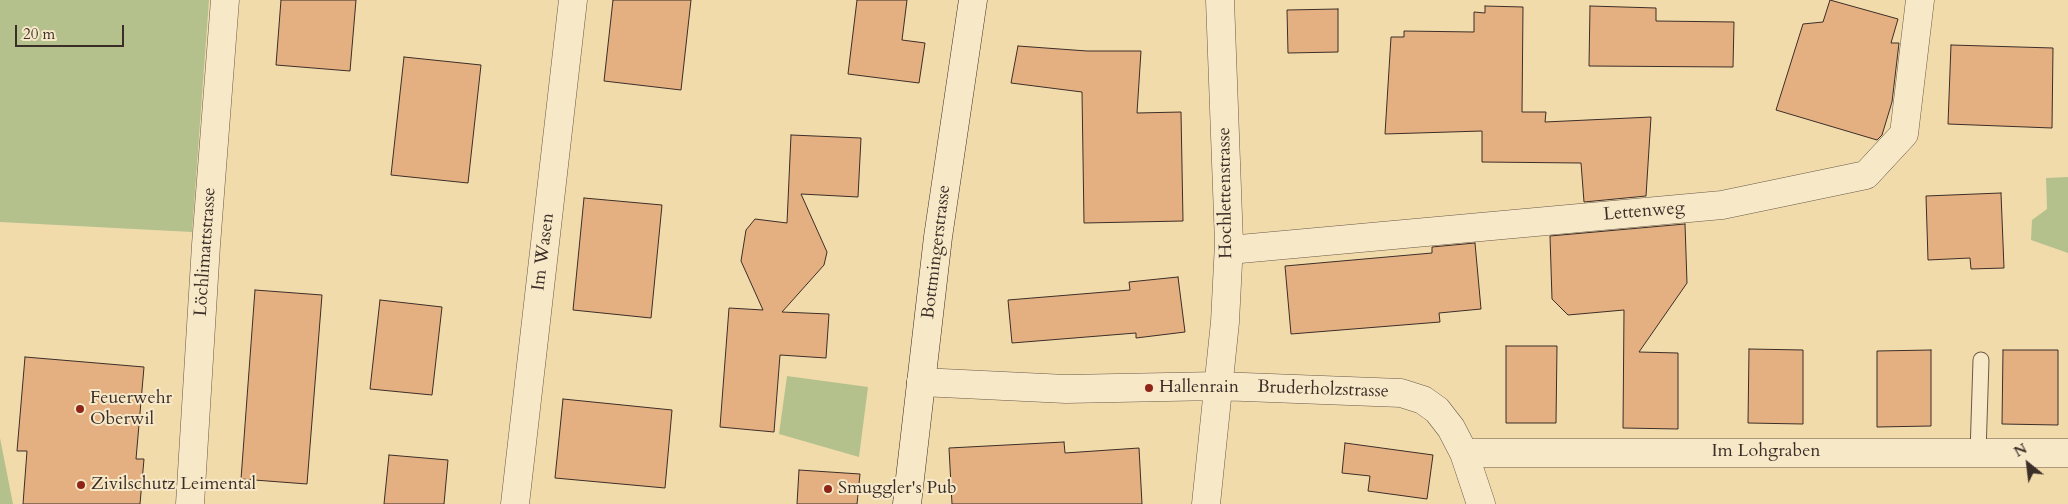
<!DOCTYPE html>
<meta charset="utf-8">
<style>
body{margin:0}
#map{position:relative;width:2068px;height:504px;overflow:hidden;background:#f2dbab;font-family:Cardo,serif}
canvas{display:block}
.north{position:absolute;left:2003px;top:439px;width:50px;height:50px;-webkit-text-stroke:4px #f7e8c8;paint-order:stroke;rotate:331deg;font-size:14px;font-weight:700;line-height:20px;text-align:center;color:#3b2e28}
.north::after{content:'';display:block;margin:auto;width:18px;height:22px;background:#3b2e28;clip-path:polygon(50% 0,100% 100%,50% 72%,0 100%)}
.scale{position:absolute;left:15px;top:25px;width:109px;height:22px;box-sizing:border-box;border:2px solid #3b2e28;border-top:0;padding-left:6px;font-size:15px;line-height:18px;white-space:nowrap;color:#3b2e28;-webkit-text-stroke:4px #f7e8c8;paint-order:stroke}
</style>
<div id="map">
<canvas width="2068" height="504"></canvas>
<div class="north">N</div>
<div class="scale">20 m</div>
</div>
<script>
const c = document.querySelector('canvas').getContext('2d');
c.lineJoin = 'round';
function fill(path, color) {
  c.fillStyle = color;
  c.fill(path, 'evenodd');
}
function toPath(rows) {
  const path = new Path2D();
  for (const r of rows) {
    path.moveTo(r[0], r[1]);
    for (let i = 2; i < r.length; i += 2) path.lineTo(r[i], r[i + 1]);
  }
  return path;
}
function stroke(path, color, width, dash) {
  c.strokeStyle = color;
  c.lineWidth = width;
  c.lineCap = dash ? 'butt' : 'round';
  c.setLineDash(dash || []);
  c.stroke(path);
}
function drawText(font, color, halo, rows, align = 'center') {
  c.font = font + ' Cardo,serif';
  c.lineWidth = 4;
  c.setLineDash([]);
  c.textBaseline = 'middle';
  c.strokeStyle = halo;
  c.fillStyle = color;
  for (const [text, x, y, turn = 0] of rows) {
    c.save();
    c.translate(x, y);
    c.rotate((+turn || 0) * Math.PI / 180);
    c.textAlign = isNaN(turn) ? turn : align;
    if (halo) c.strokeText(text, 0, 0);
    c.fillText(text, 0, 0);
    c.restore();
  }
}
const green = toPath([
 [0,0,209,0,192,232,0,222],
 [2068,177,2068,253,2031,240,2032,220,2047,209,2046,178],
 [787,376,868,387,859,457,779,434],
 [0,438,13,504,0,504]
]);
const building = toPath([
 [281,0,356,0,350,71,276,65,281,0],
 [613,0,691,0,681,90,604,81,613,0],
 [857,0,907,0,902,40,925,43,919,83,848,74,857,0],
 [1830,0,1898,19,1891,43,1899,43,1892,102,1882,135,1877,140,1776,110,1803,24,1823,22,1830,0],
 [1485,6,1523,7,1522,112,1546,112,1545,122,1651,117,1646,196,1584,202,1581,163,1482,162,1482,131,1385,134,1391,37,1404,37,1404,31,1474,32,1474,12,1485,13,1485,6],
 [1590,6,1656,8,1656,21,1734,22,1733,67,1589,66,1590,6],
 [1338,9,1338,52,1288,53,1287,10,1338,9],
 [1951,45,2053,48,2052,128,1948,124,1951,45],
 [1018,46,1087,51,1141,51,1137,113,1181,112,1183,221,1084,223,1082,92,1011,83,1018,46],
 [404,57,481,65,468,183,391,175,404,57],
 [791,135,861,138,858,197,801,194,827,252,824,265,782,312,829,314,826,358,780,355,774,432,720,427,729,308,763,310,741,261,746,230,755,219,787,223,791,135],
 [2001,193,2004,268,1971,269,1970,258,1928,260,1926,196,2001,193],
 [584,198,662,205,651,318,573,310,584,198],
 [1685,224,1687,283,1639,352,1678,353,1678,429,1623,428,1624,310,1568,315,1552,299,1550,236,1685,224],
 [1475,243,1481,309,1439,313,1440,322,1291,334,1285,266,1432,253,1432,247,1475,243],
 [1178,277,1185,332,1136,338,1136,333,1012,343,1008,300,1130,290,1129,282,1178,277],
 [255,290,322,295,307,484,241,479,255,290],
 [380,300,442,307,432,395,370,389,380,300],
 [1506,346,1557,346,1556,423,1506,423,1506,346],
 [1749,349,1803,350,1803,424,1748,423,1749,349],
 [1931,350,1931,426,1877,427,1877,351,1931,350],
 [2003,350,2058,350,2058,425,2002,424,2003,350],
 [25,357,144,367,136,459,144,459,140,504,23,504,27,451,17,451,25,357],
 [563,399,672,410,665,488,555,478,563,399],
 [1064,442,1065,453,1139,448,1142,504,952,504,949,448,1064,442],
 [1345,443,1433,455,1427,499,1368,491,1370,476,1342,473,1345,443],
 [389,455,448,460,444,504,384,504,389,455],
 [799,470,860,474,857,504,797,504,799,470]
]);
const service = toPath([
 [1978,453,1981,360]
]);
const minor = toPath([
 [1229,250,1722,205,1866,175,1904,134,1920,0],
 [921,382,1066,389,1218,386,1401,393,1423,400,1437,410,1451,428,1464,453,1481,504],
 [1464,453,2068,453],
 [190,504,206,245,225,0],
 [515,504,573,0],
 [1206,504,1225,322,1229,243,1220,0]
]);
const secondary = toPath([
 [907,504,938,237,973,0]
]);
const markers = [
 [1149,388,5,"#8f2418"],
 [80,409,5,"#8f2418"],
 [81,485,5,"#8f2418"],
 [828,489,5,"#8f2418"]
];
const streetNames = [
 ["Hochlettenstrasse",1226,193,-91],
 ["Lettenweg",1644,212,-5],
 ["Löchlimattstrasse",206,252,-86],
 ["Im Wasen",544,252,-83],
 ["Bottmingerstrasse",937,252,-83],
 ["Bruderholzstrasse",1323,390,2],
 ["Im Lohgraben",1766,452]
];
const poiNames = [
 ["Hallenrain",1159,388],
 ["Feuerwehr",90,399],
 ["Oberwil",90,420],
 ["Zivilschutz Leimental",91,485],
 ["Smuggler's Pub",838,489]
];
fill(green, '#b4c18d');
fill(building, '#e4b081');
stroke(building, '#3b2e28', 1);
stroke(service, '#695949', 17);
stroke(minor, '#695949', 29);
stroke(secondary, '#3b2e28', 29);
stroke(service, '#f7e8c8', 15);
stroke(minor, '#f7e8c8', 28);
stroke(secondary, '#f7e8c8', 28);
for (const [x, y, r, color] of markers) {
  const dot = new Path2D();
  dot.arc(x, y, r, 0, 2 * Math.PI);
  c.fillStyle = color;
  c.fill(dot);
  stroke(dot, '#f7e8c8', 2);
}
drawText('18px', '#3b2e28', '#f7e8c8', streetNames);
drawText('18px', '#3b2e28', '#f7e8c8', poiNames, 'left');
</script>
